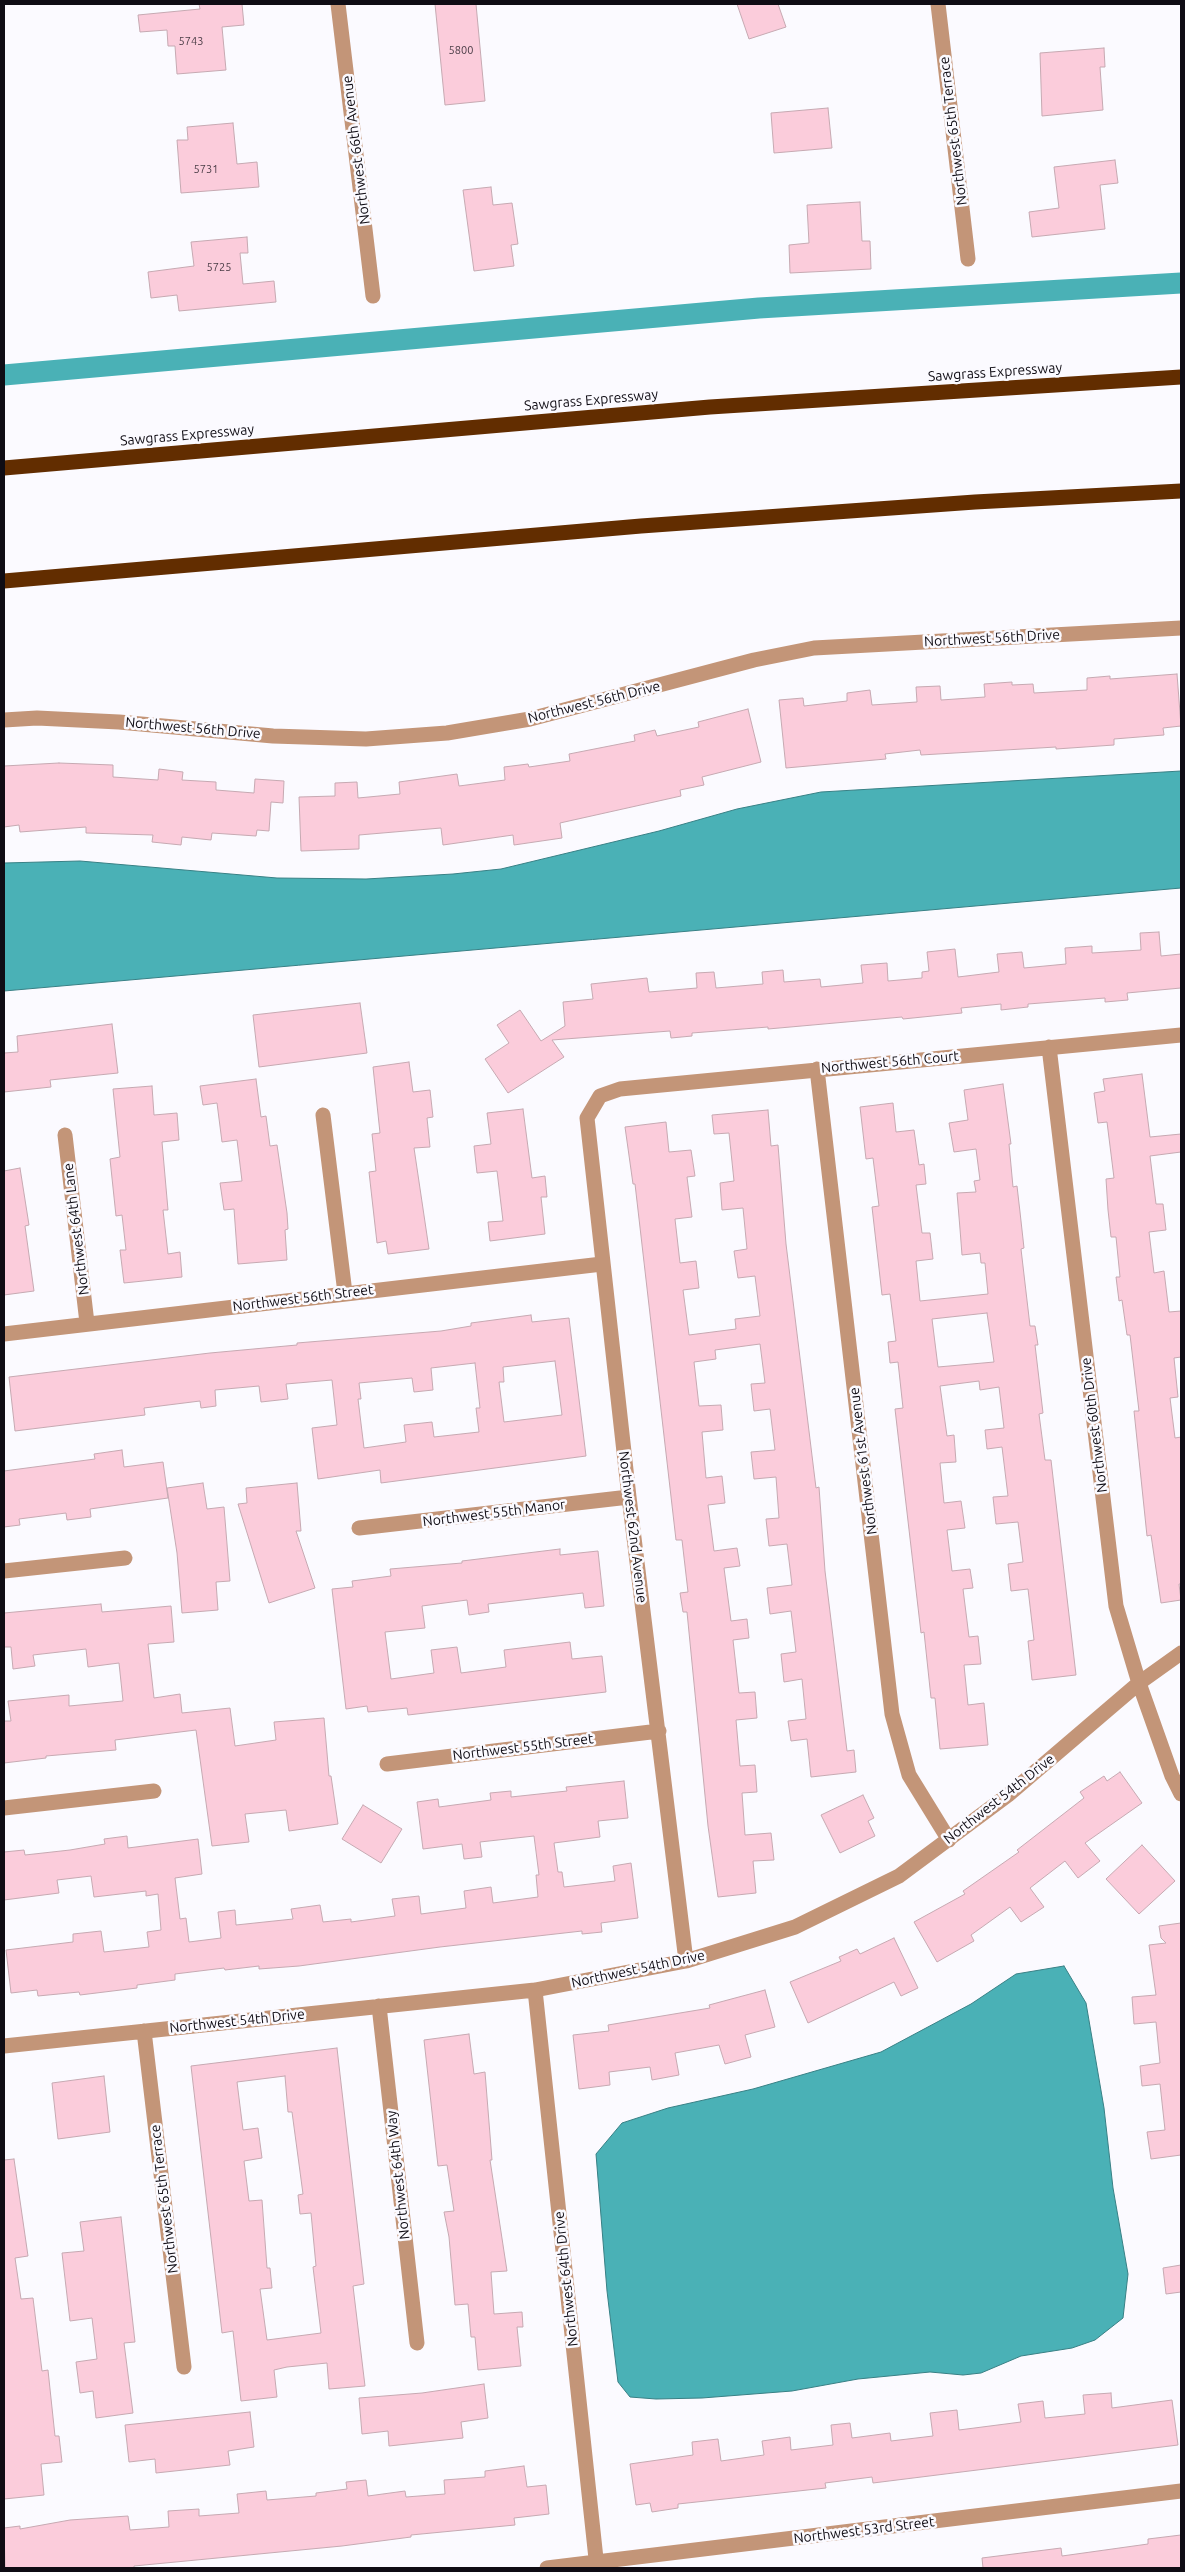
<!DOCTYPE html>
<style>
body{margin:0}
#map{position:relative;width:1185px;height:2572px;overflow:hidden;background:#fbfaff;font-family:Ubuntu,sans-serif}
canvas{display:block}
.frame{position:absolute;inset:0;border:5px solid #0f0c14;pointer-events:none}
</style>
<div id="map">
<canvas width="1185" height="2572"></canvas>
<div class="frame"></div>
</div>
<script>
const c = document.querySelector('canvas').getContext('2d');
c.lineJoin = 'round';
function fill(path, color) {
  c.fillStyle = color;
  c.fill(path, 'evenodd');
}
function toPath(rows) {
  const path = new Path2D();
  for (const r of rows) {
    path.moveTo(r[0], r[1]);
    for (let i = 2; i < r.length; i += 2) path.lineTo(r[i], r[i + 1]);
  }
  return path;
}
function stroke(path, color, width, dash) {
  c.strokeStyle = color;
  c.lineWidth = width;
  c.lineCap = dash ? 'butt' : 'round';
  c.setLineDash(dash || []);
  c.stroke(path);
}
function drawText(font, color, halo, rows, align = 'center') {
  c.font = font + ' Ubuntu,sans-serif';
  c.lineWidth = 5;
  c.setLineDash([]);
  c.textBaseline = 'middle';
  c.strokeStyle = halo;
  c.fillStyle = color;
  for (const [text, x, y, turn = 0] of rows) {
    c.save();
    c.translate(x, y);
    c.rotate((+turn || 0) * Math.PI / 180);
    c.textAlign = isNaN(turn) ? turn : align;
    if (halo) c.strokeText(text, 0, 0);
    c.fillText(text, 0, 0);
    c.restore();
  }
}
const water = toPath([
 [1181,771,1181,888,4,991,4,863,80,861,277,878,366,879,453,874,501,869,659,831,737,809,821,792,1181,771],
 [1064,1966,1086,2003,1104,2108,1113,2188,1128,2274,1123,2318,1095,2340,1072,2348,1021,2356,981,2373,963,2375,930,2372,858,2379,792,2391,702,2398,656,2399,630,2397,618,2382,607,2291,596,2154,622,2123,668,2108,753,2089,881,2052,971,2004,1016,1974,1064,1966]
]);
const canal = toPath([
 [4,375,759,308,1181,283]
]);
const building = toPath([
 [199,4,242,4,244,25,222,27,226,70,177,74,175,46,168,46,167,30,140,32,138,15,200,9,199,4],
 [435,4,476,4,485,101,445,105,435,4],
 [737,4,778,4,786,27,749,39,737,4],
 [1104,48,1105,67,1100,67,1103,110,1042,116,1040,53,1104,48],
 [828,108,832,148,774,153,771,113,828,108],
 [233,123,237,164,257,162,259,187,181,193,177,140,188,140,187,127,233,123],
 [1115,160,1118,183,1100,185,1105,229,1032,237,1029,212,1059,208,1054,167,1115,160],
 [491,187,493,205,512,203,518,244,511,245,514,266,474,271,463,190,491,187],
 [860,202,862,241,870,241,871,269,790,273,789,245,809,243,807,205,860,202],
 [247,237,248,253,240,253,243,284,274,281,276,302,179,311,177,295,151,298,148,272,194,266,191,242,247,237],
 [1177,674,1181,726,1163,728,1164,735,1114,739,1114,745,1056,749,1056,747,921,755,920,750,885,754,886,759,786,768,779,700,803,698,804,706,847,701,847,693,870,690,872,705,917,702,916,687,940,686,941,700,985,697,984,684,1012,682,1012,685,1033,684,1034,693,1087,690,1087,678,1110,676,1110,679,1177,674],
 [748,709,761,762,702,777,704,785,680,790,681,796,560,823,562,838,514,845,513,835,443,845,441,828,359,835,359,849,301,851,299,797,335,796,335,783,357,782,358,798,400,794,399,782,457,774,459,786,505,780,504,767,528,764,529,767,570,761,569,754,635,741,634,735,655,730,657,736,699,727,698,722,748,709],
 [59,763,113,765,113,777,158,780,159,769,183,772,182,780,216,782,216,790,254,793,255,779,284,781,283,803,271,802,269,831,257,830,256,836,212,833,211,840,182,837,181,845,152,842,153,835,86,833,86,827,20,832,19,825,4,827,4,766,59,763],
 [1159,932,1161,956,1181,954,1181,988,1127,993,1128,1000,1105,1002,1105,998,1028,1004,1028,1007,1001,1010,1001,1004,961,1008,962,1013,903,1019,902,1017,768,1029,768,1027,692,1033,692,1036,671,1038,670,1031,552,1040,564,1057,508,1093,485,1059,509,1043,497,1025,520,1010,541,1041,565,1026,563,1002,593,999,591,984,647,978,649,992,697,988,696,973,714,972,716,988,763,984,762,972,783,970,784,982,820,979,821,987,863,983,861,965,887,963,888,981,922,978,922,972,929,971,927,952,955,949,958,977,999,972,997,954,1022,952,1024,968,1066,964,1065,948,1092,946,1092,953,1141,950,1140,933,1159,932],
 [360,1003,367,1053,259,1067,253,1015,360,1003],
 [112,1024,118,1073,50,1080,51,1087,4,1092,4,1053,18,1052,17,1036,112,1024],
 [409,1062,413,1092,430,1090,433,1117,427,1118,430,1147,414,1148,429,1249,388,1254,386,1241,377,1243,369,1172,376,1171,372,1134,380,1133,373,1067,409,1062],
 [1142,1074,1150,1137,1181,1134,1181,1152,1150,1156,1156,1204,1163,1204,1166,1230,1149,1232,1154,1273,1164,1271,1169,1312,1181,1311,1181,1357,1174,1358,1178,1397,1170,1398,1175,1438,1181,1437,1181,1584,1179,1584,1181,1600,1161,1603,1151,1535,1147,1536,1134,1411,1139,1411,1130,1335,1127,1335,1122,1300,1119,1301,1116,1277,1120,1277,1116,1237,1111,1237,1108,1210,1106,1179,1114,1178,1107,1122,1098,1123,1094,1093,1105,1091,1103,1079,1142,1074],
 [256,1079,261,1117,266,1116,270,1146,277,1145,287,1213,288,1229,285,1230,287,1260,238,1264,234,1209,224,1210,220,1183,242,1181,237,1140,222,1142,217,1103,203,1105,200,1086,256,1079],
 [1003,1084,1011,1144,1009,1144,1013,1187,1017,1186,1020,1212,1024,1248,1021,1249,1030,1326,1035,1326,1038,1345,1035,1345,1043,1413,1039,1414,1045,1460,1051,1460,1076,1675,1032,1680,1028,1641,1034,1640,1028,1589,1011,1591,1008,1564,1023,1562,1018,1522,996,1524,993,1497,1008,1496,1002,1447,987,1449,985,1430,1004,1428,999,1387,980,1390,979,1381,940,1386,947,1436,954,1435,956,1462,940,1463,944,1503,961,1501,965,1528,947,1530,952,1571,970,1569,973,1588,963,1589,969,1637,978,1636,981,1664,964,1665,968,1705,984,1703,988,1745,940,1749,935,1698,931,1698,924,1632,921,1633,895,1409,903,1408,898,1362,890,1363,888,1342,896,1341,890,1294,882,1295,872,1207,879,1206,873,1158,866,1159,860,1107,893,1103,896,1132,914,1130,919,1165,924,1164,926,1184,916,1185,922,1233,930,1233,933,1259,916,1261,920,1301,988,1294,985,1263,981,1263,980,1253,962,1255,960,1229,957,1193,976,1192,974,1181,980,1180,976,1149,954,1152,949,1123,968,1120,964,1090,1003,1084],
 [987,1313,994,1362,938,1367,932,1319,987,1313],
 [152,1086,154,1115,177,1113,179,1140,162,1142,168,1210,163,1210,168,1254,180,1252,182,1277,124,1283,120,1250,126,1250,122,1215,116,1216,110,1159,120,1157,113,1089,152,1086],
 [523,1109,532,1178,545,1176,547,1197,541,1197,545,1234,490,1241,488,1222,503,1221,497,1171,477,1173,474,1146,491,1144,487,1113,523,1109],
 [768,1110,771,1146,778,1145,786,1244,816,1488,819,1487,825,1571,847,1751,854,1750,856,1772,811,1777,807,1739,791,1741,788,1721,806,1719,802,1679,784,1682,781,1654,796,1652,791,1611,770,1614,767,1588,792,1585,787,1544,769,1546,766,1519,779,1518,776,1477,754,1479,751,1452,775,1450,770,1409,754,1411,751,1384,765,1383,760,1344,715,1350,716,1359,694,1362,699,1406,721,1405,723,1430,702,1432,706,1478,722,1476,725,1503,708,1505,714,1551,737,1548,740,1566,724,1568,731,1621,747,1619,749,1638,733,1640,739,1693,755,1692,757,1718,736,1720,740,1766,755,1765,757,1792,742,1793,745,1835,771,1833,774,1860,753,1861,756,1893,718,1897,708,1826,687,1612,683,1612,680,1593,688,1592,682,1540,676,1540,635,1184,633,1184,625,1127,666,1122,669,1152,691,1150,695,1176,687,1177,692,1217,675,1219,680,1263,696,1261,699,1288,683,1290,689,1335,736,1329,735,1319,760,1316,755,1276,738,1278,734,1251,747,1249,743,1208,722,1210,720,1183,734,1181,729,1133,714,1134,712,1115,768,1110],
 [20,1168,29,1225,25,1226,34,1291,4,1295,4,1171,20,1168],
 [531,1315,532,1322,569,1318,586,1456,381,1483,380,1470,318,1479,312,1428,337,1425,332,1380,286,1384,288,1399,261,1402,259,1386,215,1390,216,1406,201,1408,200,1401,144,1408,145,1415,15,1431,9,1377,210,1353,297,1345,297,1343,441,1331,471,1326,471,1323,531,1315],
 [555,1361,562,1415,504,1422,499,1382,504,1382,503,1367,555,1361],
 [475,1363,480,1408,476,1408,479,1432,434,1437,432,1422,404,1425,406,1442,364,1448,358,1399,361,1399,359,1383,412,1378,414,1392,433,1390,431,1368,475,1363],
 [122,1450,124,1467,163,1462,168,1498,90,1509,91,1517,67,1520,66,1513,19,1519,20,1525,4,1527,4,1471,95,1459,94,1454,122,1450],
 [203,1483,207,1509,224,1507,230,1581,216,1582,218,1610,182,1613,177,1553,167,1488,203,1483],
 [297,1483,301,1531,296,1531,315,1588,269,1603,238,1504,247,1503,246,1488,297,1483],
 [560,1549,560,1555,598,1551,604,1606,585,1608,583,1593,488,1604,489,1612,469,1615,467,1600,422,1606,425,1628,385,1632,391,1679,434,1673,431,1650,457,1647,461,1673,506,1667,504,1650,570,1642,572,1659,602,1656,606,1692,408,1715,407,1708,368,1712,367,1706,346,1709,332,1589,353,1587,352,1581,391,1576,390,1569,462,1563,462,1561,560,1549],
 [101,1604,102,1612,171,1606,174,1642,148,1644,154,1698,180,1694,182,1713,230,1708,235,1746,276,1740,274,1722,324,1718,329,1776,331,1776,338,1824,289,1831,286,1810,245,1814,249,1842,212,1846,196,1730,115,1740,116,1750,46,1756,46,1758,4,1763,4,1721,11,1721,8,1701,69,1695,69,1706,123,1701,119,1663,88,1667,86,1649,33,1655,35,1666,13,1669,11,1647,4,1647,4,1613,101,1604],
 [1120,1772,1142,1803,1085,1843,1100,1861,1078,1878,1065,1861,1030,1888,1044,1907,1021,1922,1010,1907,971,1935,974,1941,937,1962,914,1922,965,1894,963,1891,1019,1852,1017,1850,1084,1798,1080,1792,1104,1776,1107,1781,1120,1772],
 [624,1781,628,1818,598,1821,600,1837,554,1843,558,1872,562,1872,564,1887,615,1881,613,1866,631,1863,638,1918,601,1923,602,1932,582,1934,582,1931,440,1947,299,1966,259,1969,259,1966,225,1970,224,1968,175,1974,175,1980,137,1985,137,1988,80,1995,79,1992,38,1996,37,1990,11,1993,6,1950,73,1942,73,1934,101,1931,104,1952,149,1947,147,1932,161,1930,158,1894,146,1896,146,1891,94,1897,91,1876,57,1880,59,1893,4,1900,4,1852,24,1850,25,1855,70,1850,105,1844,104,1839,127,1836,128,1848,198,1839,202,1874,175,1878,180,1919,186,1918,189,1942,221,1938,218,1912,235,1910,236,1925,293,1919,291,1909,320,1905,323,1922,351,1919,351,1922,395,1916,392,1899,419,1896,421,1914,466,1908,464,1891,491,1887,493,1903,538,1897,536,1875,539,1875,534,1836,480,1842,482,1857,464,1859,462,1844,423,1849,417,1802,438,1799,439,1807,491,1800,490,1793,511,1791,511,1797,567,1791,566,1787,624,1781],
 [863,1795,874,1818,868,1821,875,1836,840,1853,821,1815,863,1795],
 [363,1805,402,1829,381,1863,342,1839,363,1805],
 [1142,1845,1175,1881,1139,1914,1106,1879,1142,1845],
 [1181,1923,1181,2155,1151,2159,1147,2132,1165,2130,1160,2084,1142,2086,1140,2066,1160,2063,1156,2022,1134,2024,1132,1997,1156,1995,1149,1945,1166,1943,1161,1938,1159,1926,1181,1923],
 [894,1938,918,1988,901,1996,894,1982,808,2023,790,1982,841,1961,839,1957,857,1949,860,1954,894,1938],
 [765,1990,775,2027,745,2035,751,2057,725,2064,719,2045,675,2053,679,2075,652,2080,650,2067,609,2072,610,2085,579,2089,573,2035,609,2031,608,2025,710,2008,709,2005,765,1990],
 [469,2034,474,2074,485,2072,492,2160,490,2160,507,2271,491,2272,494,2314,522,2312,523,2327,517,2327,521,2366,478,2370,475,2337,471,2337,468,2304,455,2305,449,2237,444,2212,454,2211,447,2165,438,2166,424,2040,469,2034],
 [337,2048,364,2284,353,2286,365,2386,329,2389,327,2363,287,2367,274,2370,277,2397,241,2401,233,2331,222,2333,191,2066,337,2048],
 [285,2076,288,2112,292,2112,303,2194,298,2195,300,2214,311,2213,316,2266,313,2267,321,2333,267,2340,260,2289,272,2288,270,2268,267,2268,262,2200,249,2201,244,2161,262,2158,258,2128,243,2130,237,2082,285,2076],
 [104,2076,110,2132,58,2139,52,2083,104,2076],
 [14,2159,28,2256,15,2258,21,2299,33,2298,42,2371,48,2370,55,2436,59,2436,62,2462,41,2464,44,2495,4,2499,4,2160,14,2159],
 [121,2217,135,2342,124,2343,133,2413,96,2418,93,2391,80,2393,76,2362,97,2359,92,2318,70,2321,62,2253,84,2251,80,2222,121,2217],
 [1181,2265,1181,2292,1166,2294,1163,2268,1181,2265],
 [484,2384,488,2418,461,2422,463,2438,389,2446,388,2431,362,2434,359,2398,422,2393,484,2384],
 [1111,2393,1112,2408,1172,2400,1178,2445,873,2483,872,2477,825,2483,826,2488,678,2504,678,2508,652,2512,650,2503,636,2505,630,2464,693,2455,692,2442,718,2439,721,2461,764,2455,762,2441,790,2437,791,2450,833,2445,831,2425,850,2423,852,2438,890,2433,891,2441,933,2436,930,2413,957,2410,959,2430,1021,2422,1018,2404,1043,2401,1045,2418,1085,2414,1083,2395,1111,2393],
 [250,2412,254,2447,228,2451,230,2465,156,2473,155,2459,129,2462,125,2425,250,2412],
 [524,2466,527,2487,546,2485,549,2514,514,2518,515,2525,411,2535,411,2537,342,2546,134,2566,134,2568,5,2568,4,2528,20,2526,20,2529,70,2520,128,2516,130,2530,169,2527,168,2511,199,2509,199,2516,239,2513,237,2494,266,2491,267,2500,316,2496,316,2493,347,2489,346,2482,366,2480,368,2496,405,2491,406,2497,445,2494,444,2480,485,2477,485,2471,524,2466],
 [1181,2535,1181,2568,983,2568,982,2558,1061,2548,1062,2556,1148,2544,1148,2539,1181,2535]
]);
const street = toPath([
 [338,4,373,296],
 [938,4,968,259],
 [4,720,37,718,119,722,273,736,366,739,447,733,530,719,754,660,814,648,1181,628],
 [1049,1047,1116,1606,1139,1683,1172,1776,1181,1794],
 [817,1069,892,1714,909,1775,949,1840],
 [323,1115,345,1293],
 [65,1135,87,1323],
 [4,1334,602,1264],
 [359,1528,629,1497],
 [4,1571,125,1558],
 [387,1764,659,1731],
 [4,1808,154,1791],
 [686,1961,629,1497,587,1118,600,1096,620,1089,1181,1035],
 [535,1990,597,2568],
 [379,2006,417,2343],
 [144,2031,184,2367],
 [4,2046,535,1990,686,1961,795,1927,899,1876,1008,1795,1139,1683,1181,1653],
 [547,2568,1181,2491]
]);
const highway = toPath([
 [4,468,710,407,1181,377],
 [4,581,641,526,975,502,1181,491]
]);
const numberNames = [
 ["5743",191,41],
 ["5800",461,50],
 ["5731",206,169],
 ["5725",219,267]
];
const streetNames = [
 ["Northwest 65th Terrace",953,131,-97],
 ["Northwest 66th Avenue",356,150,-97],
 ["Sawgrass Expressway",995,372,-4],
 ["Sawgrass Expressway",591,400,-5],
 ["Sawgrass Expressway",187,435,-5],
 ["Northwest 56th Drive",992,638,-3],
 ["Northwest 56th Drive",594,702,-14],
 ["Northwest 56th Drive",193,728,5],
 ["Northwest 56th Court",890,1062,-5],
 ["Northwest 64th Lane",76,1229,-97],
 ["Northwest 56th Street",303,1298,-7],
 ["Northwest 60th Drive",1094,1425,-97],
 ["Northwest 61st Avenue",863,1461,-97],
 ["Northwest 55th Manor",494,1513,-7],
 ["Northwest 62nd Avenue",633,1527,83],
 ["Northwest 55th Street",523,1747,-7],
 ["Northwest 54th Drive",999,1799,-38],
 ["Northwest 54th Drive",638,1969,-12],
 ["Northwest 54th Drive",237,2021,-6],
 ["Northwest 64th Way",398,2175,-96],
 ["Northwest 65th Terrace",164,2199,-97],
 ["Northwest 64th Drive",566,2279,-96],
 ["Northwest 53rd Street",864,2530,-7]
];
fill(water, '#4ab1b6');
stroke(water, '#388085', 1);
stroke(canal, '#4ab1b6', 21);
fill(building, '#fbccdb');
stroke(building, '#c6a9b2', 1);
stroke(street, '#c39578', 15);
stroke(highway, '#622d00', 15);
drawText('11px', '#4a3c46', null, numberNames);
drawText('14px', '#0f0c14', '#fbfaff', streetNames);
</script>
